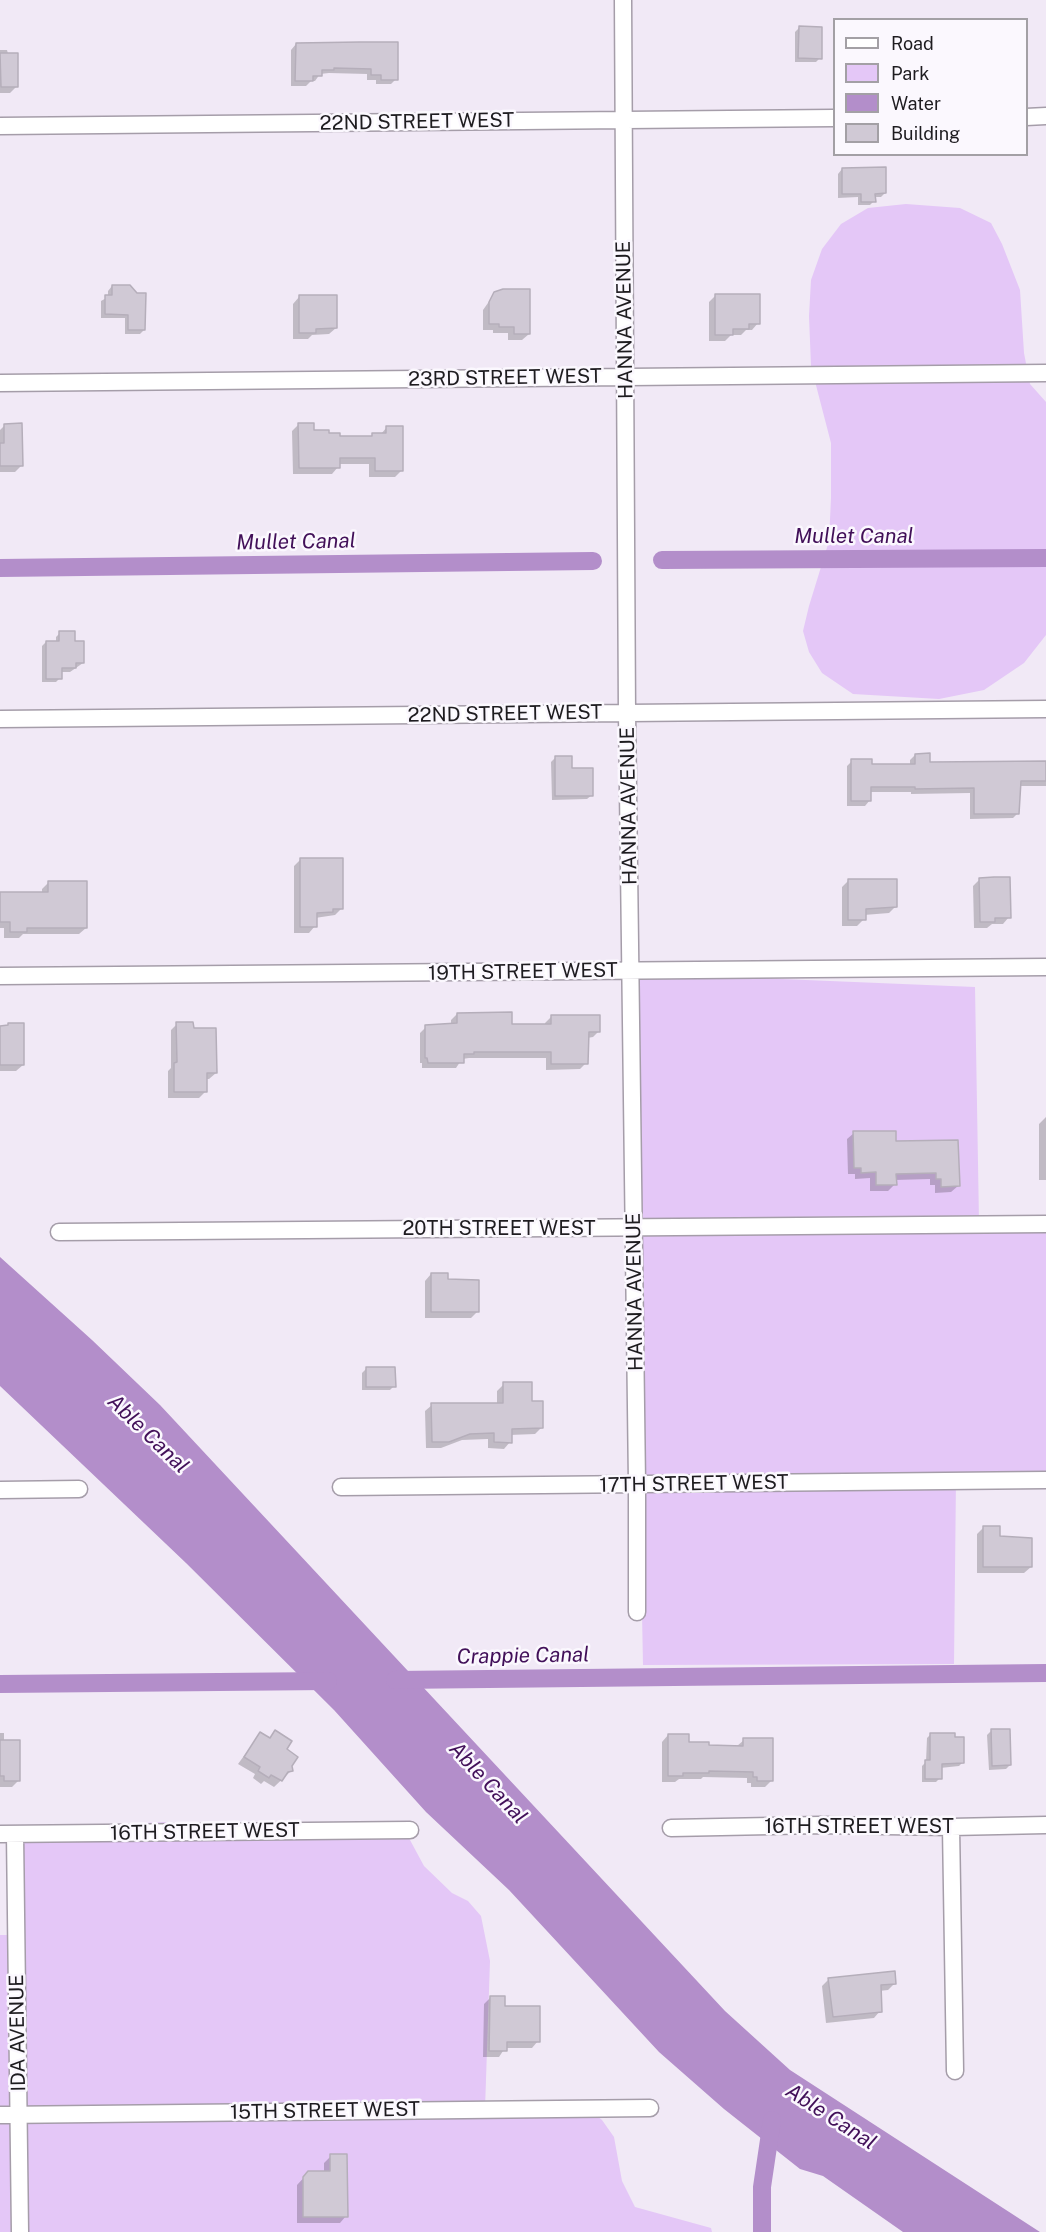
<!DOCTYPE html>
<style>
body{margin:0}
#map{position:relative;width:1046px;height:2232px;overflow:hidden;background:#f1e9f6;font-family:"Public Sans",sans-serif}
canvas{display:block}
.legend{position:absolute;left:833px;top:18px;width:195px;height:138px;box-sizing:border-box;background:#fbf8fe;border:2px solid #a3a0a5;margin:0;padding:8px 10px;list-style:none;font-size:18px;color:#1e1c20}
.legend li{display:flex;align-items:center;gap:12px;height:30px}
.legend b{width:30px;border:2px solid #a3a0a5}
</style>
<div id="map">
<canvas width="1046" height="2232"></canvas>
<ul class="legend">
<li><b style="height:8px;background:#fff"></b>Road</li>
<li><b style="height:16px;background:#e4c7f7"></b>Park</li>
<li><b style="height:16px;background:#b38eca"></b>Water</li>
<li><b style="height:16px;background:#d0c9d5"></b>Building</li>
</ul>
</div>
<script>
const c = document.querySelector('canvas').getContext('2d');
c.lineJoin = 'round';
function fill(path, color) {
  c.fillStyle = color;
  c.fill(path, 'evenodd');
}
function toPath(rows) {
  const path = new Path2D();
  for (const r of rows) {
    path.moveTo(r[0], r[1]);
    for (let i = 2; i < r.length; i += 2) path.lineTo(r[i], r[i + 1]);
  }
  return path;
}
function stroke(path, color, width, dash) {
  c.strokeStyle = color;
  c.lineWidth = width;
  c.lineCap = dash ? 'butt' : 'round';
  c.setLineDash(dash || []);
  c.stroke(path);
}
function drawText(font, color, halo, rows, align = 'center') {
  c.font = font + ' "Public Sans",sans-serif';
  c.lineWidth = 5;
  c.setLineDash([]);
  c.textBaseline = 'middle';
  c.strokeStyle = halo;
  c.fillStyle = color;
  for (const [text, x, y, turn = 0] of rows) {
    c.save();
    c.translate(x, y);
    c.rotate((+turn || 0) * Math.PI / 180);
    c.textAlign = isNaN(turn) ? turn : align;
    if (halo) c.strokeText(text, 0, 0);
    c.fillText(text, 0, 0);
    c.restore();
  }
}
const green = toPath([
 [906,204,960,208,991,223,1002,244,1020,290,1024,353,1030,384,1046,402,1046,635,1024,663,984,690,939,699,853,694,822,673,809,652,803,631,809,606,829,541,831,498,831,443,811,366,809,316,811,280,822,249,841,224,868,208],
 [637,973,975,987,979,1222,1046,1223,1046,1479,956,1479,954,1664,643,1665,637,1353],
 [166,1822,178,1827,403,1827,424,1866,452,1893,468,1901,481,1916,490,1961,485,2109,592,2112,602,2120,614,2137,622,2181,635,2207,711,2228,712,2232,0,2232,0,1935,15,1935,15,1828]
]);
const water = toPath([
 [0,1257,92,1340,160,1405,725,2011,790,2070,1040,2232,903,2232,823,2176,800,2169,724,2109,659,2052,509,1890,426,1812,334,1710,186,1563,0,1386]
]);
const shadow = toPath([
 [799,28,820,58,816,62,795,62,795,32],
 [296,44,397,44,396,79,391,84,376,84,376,80,367,80,367,74,329,73,320,74,315,81,311,81,306,86,291,86,291,50],
 [0,50,7,50,17,86,10,93,0,93],
 [842,169,885,193,881,197,874,197,874,201,870,205,858,205,858,197,838,198,838,174],
 [112,286,144,330,140,334,125,334,125,318,101,318,101,301,108,297,108,291],
 [495,293,529,334,522,340,508,340,508,333,493,333,493,330,483,330,483,310],
 [716,295,758,323,752,330,746,330,741,335,731,335,725,341,709,341,709,302],
 [299,297,336,328,329,334,312,335,308,339,293,339,293,304],
 [299,424,313,432,338,438,369,438,373,435,381,434,387,427,401,471,395,477,369,477,369,464,338,464,338,467,332,474,293,474,292,431],
 [5,425,22,465,15,472,0,472,0,430],
 [60,633,74,642,83,663,70,672,60,672,60,678,56,682,42,682,42,646,46,642,56,642,56,637],
 [915,755,929,764,1042,763,1046,761,1046,786,1019,786,1018,813,1013,818,970,819,970,793,911,794,911,792,870,792,870,800,865,806,847,806,847,766,852,761,870,766,910,766,910,760],
 [555,758,592,795,587,799,552,800,551,762],
 [300,860,342,908,335,915,315,918,315,926,309,933,294,933,294,866],
 [980,879,1009,917,1003,924,992,924,987,928,974,928,973,886],
 [848,881,896,906,889,913,864,915,864,919,857,926,842,926,842,887],
 [49,882,86,928,79,934,23,934,19,938,4,938,4,928,0,928,0,894,42,893,42,889],
 [457,1014,511,1026,545,1026,545,1023,551,1017,599,1031,593,1037,587,1038,586,1063,580,1069,546,1070,546,1058,469,1058,462,1059,456,1068,422,1068,422,1063,420,1063,420,1033,426,1027,451,1025,451,1020],
 [177,1024,192,1030,216,1073,209,1079,206,1079,206,1091,199,1098,168,1098,168,1071,171,1068,171,1030],
 [0,1027,23,1065,16,1071,0,1071],
 [1046,1117,1046,1180,1039,1180,1039,1124],
 [854,1133,894,1143,958,1186,951,1192,935,1193,935,1185,930,1185,930,1179,895,1180,895,1184,888,1191,870,1191,870,1178,855,1179,855,1174,848,1174,847,1139],
 [431,1274,446,1281,478,1311,471,1318,425,1318,425,1281],
 [366,1369,394,1386,390,1390,362,1390,362,1373],
 [504,1384,542,1427,535,1434,510,1435,510,1442,504,1449,488,1448,488,1439,462,1440,441,1448,426,1448,425,1411,432,1405,497,1404,497,1391],
 [983,1528,999,1538,1031,1567,1024,1573,977,1573,977,1534],
 [991,1731,1010,1765,1006,1769,989,1770,987,1735],
 [276,1732,292,1770,274,1787,264,1781,261,1784,253,1778,255,1774,238,1764,260,1734,269,1739],
 [0,1733,4,1733,4,1742,19,1780,12,1787,0,1787],
 [931,1734,963,1762,959,1766,940,1768,940,1778,936,1782,922,1782,922,1766,926,1762,927,1738],
 [668,1735,687,1744,707,1747,737,1746,744,1740,771,1781,765,1787,751,1787,751,1783,747,1783,747,1778,703,1777,701,1779,679,1779,675,1782,662,1782,662,1742],
 [829,1979,895,1983,888,1990,879,1991,880,2011,874,2018,826,2023,822,1986],
 [490,1998,503,2007,538,2041,532,2048,505,2048,499,2057,483,2057,484,2004],
 [331,2156,346,2216,340,2223,297,2223,297,2185,308,2173,324,2172,324,2163]
]);
const canal = toPath([
 [662,560,1046,558],
 [0,568,593,561],
 [395,1680,1046,1673],
 [0,1684,328,1681],
 [762,2232,762,2187,772,2120]
]);
const building = toPath([
 [799,26,822,27,822,59,798,58,799,26],
 [360,42,398,42,398,80,381,80,381,75,371,75,371,69,334,68,334,70,322,70,322,76,313,76,313,81,295,81,296,43,360,42],
 [0,53,18,53,18,87,1,87,0,53],
 [886,167,886,193,875,194,876,202,861,202,861,194,842,194,842,168,886,167],
 [112,285,130,285,137,293,146,293,145,330,128,330,128,315,105,314,105,295,112,295,112,285],
 [530,289,530,334,514,334,514,327,499,327,499,324,489,324,489,302,494,292,503,289,530,289],
 [715,294,760,294,760,324,749,324,749,329,733,329,733,335,715,335,715,294],
 [299,295,337,295,337,328,316,329,316,333,299,333,299,295],
 [22,423,23,466,0,466,0,443,4,443,4,424,22,423],
 [298,423,314,423,314,430,329,430,329,433,340,433,340,436,372,436,372,433,386,433,386,426,403,426,403,471,375,471,375,458,340,458,340,468,299,468,298,423],
 [59,631,75,631,75,641,84,641,84,663,76,663,76,668,62,668,62,679,46,679,46,641,59,641,59,631],
 [930,753,930,762,1046,761,1046,781,1021,781,1019,814,974,814,974,788,915,789,915,787,871,787,871,801,851,801,851,759,872,759,872,764,915,764,915,754,930,753],
 [555,756,572,756,572,768,593,768,593,796,555,796,555,756],
 [300,858,343,858,343,909,333,909,333,912,317,913,317,927,300,927,300,858],
 [994,877,1010,877,1011,918,995,918,995,922,980,922,979,878,994,877],
 [848,879,897,879,897,907,866,909,866,920,848,920,848,879],
 [48,881,87,881,87,928,27,928,27,932,10,932,10,922,0,922,0,892,48,892,48,881],
 [512,1012,512,1024,551,1024,551,1015,600,1015,600,1032,589,1032,588,1064,551,1064,551,1052,474,1052,474,1054,464,1054,464,1063,428,1063,427,1058,425,1058,425,1025,457,1023,457,1013,512,1012],
 [176,1022,193,1022,194,1028,216,1028,217,1073,207,1073,207,1092,174,1092,174,1063,177,1062,176,1022],
 [8,1023,24,1023,24,1065,0,1065,0,1026,8,1025,8,1023],
 [853,1131,896,1131,896,1141,958,1140,960,1186,941,1187,941,1179,936,1179,936,1173,896,1174,897,1185,876,1185,876,1172,861,1173,861,1168,854,1168,853,1131],
 [431,1273,448,1273,448,1279,479,1280,479,1312,431,1312,431,1273],
 [366,1367,395,1367,396,1387,366,1387,366,1367],
 [503,1382,532,1382,532,1401,543,1401,543,1428,512,1429,512,1443,494,1442,494,1433,470,1434,449,1442,432,1442,431,1403,503,1403,503,1382],
 [983,1526,1000,1526,1000,1536,1032,1538,1032,1567,983,1567,983,1526],
 [991,1729,1010,1729,1011,1765,992,1766,991,1729],
 [275,1730,292,1741,287,1749,298,1757,292,1766,293,1771,288,1772,282,1781,271,1775,269,1778,258,1771,260,1767,244,1757,260,1732,270,1738,275,1730],
 [930,1733,955,1733,955,1737,964,1737,964,1763,942,1764,942,1779,925,1779,925,1760,930,1760,930,1733],
 [668,1734,689,1734,689,1742,709,1742,709,1745,743,1746,743,1738,773,1738,773,1781,757,1781,757,1777,753,1777,753,1772,709,1771,709,1773,683,1773,683,1776,668,1776,668,1734],
 [0,1740,20,1740,20,1781,4,1781,4,1776,0,1776,0,1740],
 [895,1971,896,1984,881,1985,882,2012,833,2017,828,1978,895,1971],
 [490,1996,505,1996,505,2006,540,2006,540,2042,507,2042,507,2051,489,2051,490,1996],
 [330,2154,347,2154,348,2217,303,2217,303,2177,308,2171,330,2171,330,2154]
]);
const minor = toPath([
 [623,0,627,713,637,1484,637,1612],
 [1026,117,1046,116],
 [0,126,834,118],
 [0,383,1046,373],
 [0,719,1046,709],
 [0,976,1046,967],
 [59,1232,1046,1224],
 [341,1487,1046,1480],
 [0,1490,79,1489],
 [951,1827,955,2071],
 [671,1828,820,1825,951,1827,1046,1825],
 [0,1834,410,1830],
 [15,1834,20,2232],
 [0,2115,650,2108]
]);
const streetNames = [
 ["22ND STREET WEST",417,122,-1],
 ["HANNA AVENUE",625,320,-91],
 ["23RD STREET WEST",505,378,-1],
 ["22ND STREET WEST",505,714,-1],
 ["HANNA AVENUE",629,806,-91],
 ["19TH STREET WEST",523,972,-1],
 ["20TH STREET WEST",499,1229],
 ["HANNA AVENUE",635,1292,-91],
 ["17TH STREET WEST",694,1484,-1],
 ["16TH STREET WEST",859,1827],
 ["16TH STREET WEST",205,1832,-1],
 ["IDA AVENUE",18,2033,-91],
 ["15TH STREET WEST",325,2111,-1]
];
const waterNames = [
 ["Mullet Canal",854,537],
 ["Mullet Canal",296,542,-1],
 ["Able Canal",148,1434,44],
 ["Crappie Canal",523,1656,-1],
 ["Able Canal",488,1783,47],
 ["Able Canal",831,2117,33]
];
fill(green, '#e4c7f7');
fill(water, '#b38eca');
fill(shadow, '#0003');
stroke(canal, '#b38eca', 18);
fill(building, '#d0c9d5');
stroke(building, '#b5aeba', 1.5);
stroke(minor, '#a59da9', 19);
stroke(minor, '#fff', 16);
drawText('20px', '#1e1c20', '#fbf8fe', streetNames);
drawText('italic 21px', '#421059', '#fbf8fe', waterNames);
</script>
